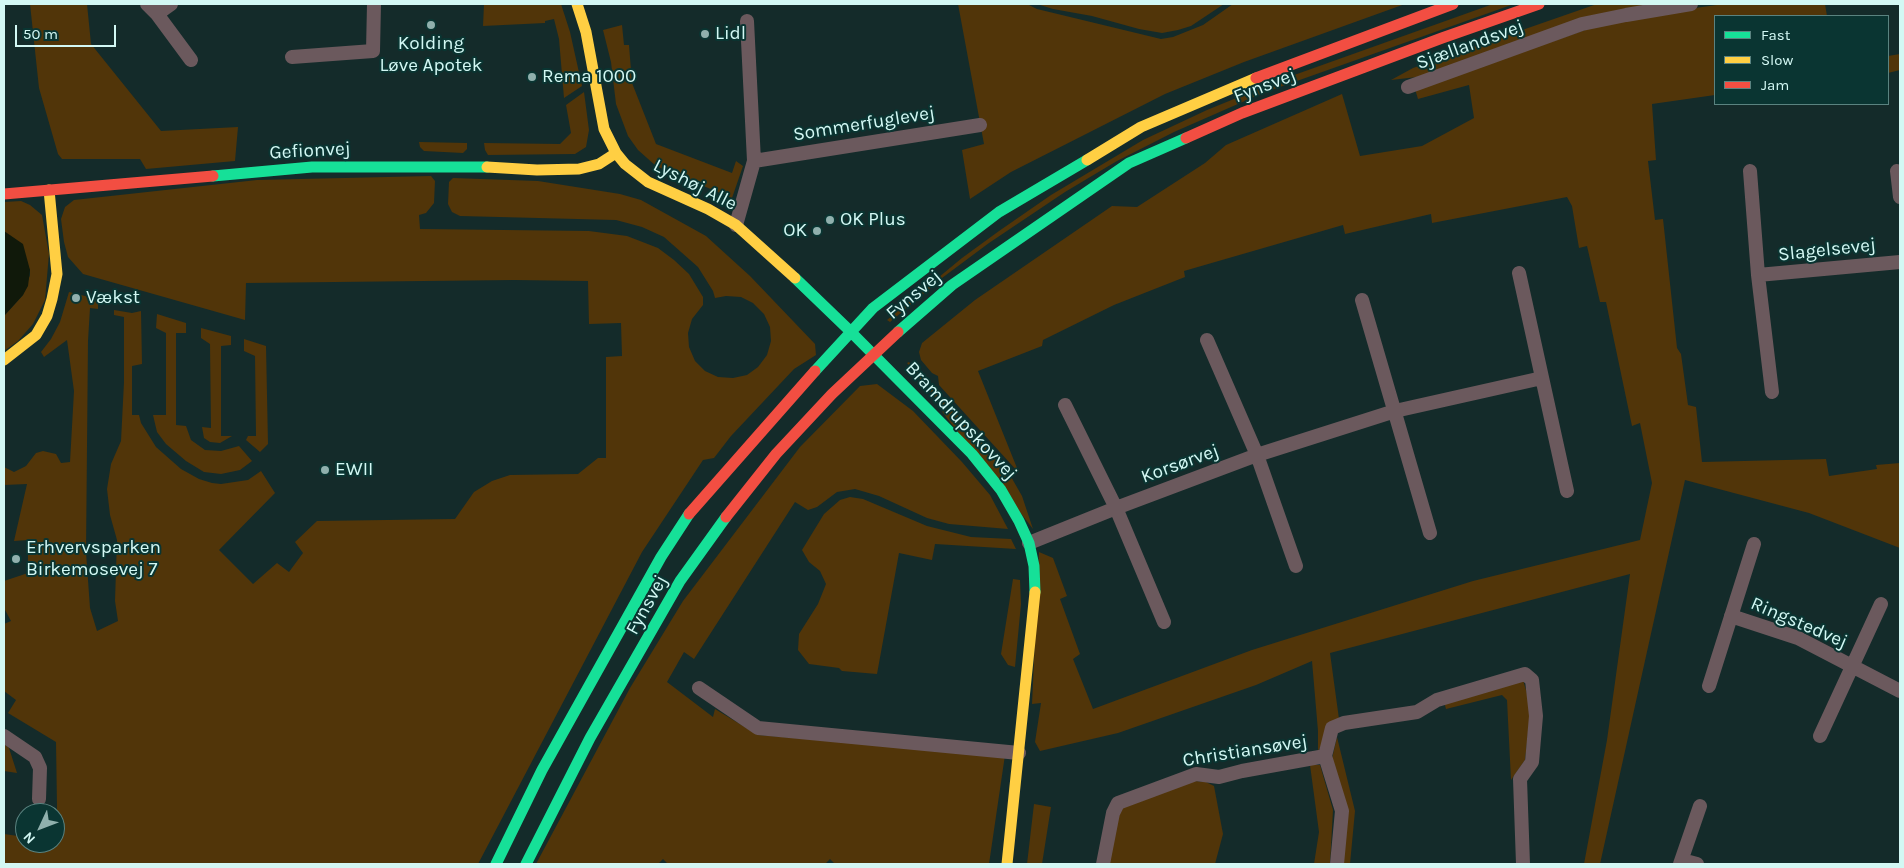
<!DOCTYPE html>
<meta charset="utf-8">
<style>
body{margin:0}
#map{position:relative;width:1904px;height:868px;overflow:hidden;background:#142b2a;font-family:Karla,sans-serif}
canvas{display:block}
.frame{position:absolute;inset:0;border:5px solid #d3f8f4;pointer-events:none}
.legend{position:absolute;left:1714px;top:15px;width:175px;height:90px;box-sizing:border-box;background:#0a3532;border:1px solid #5a8380;margin:0;padding:6px 9px;list-style:none;font-size:15px;color:#d3f8f4}
.legend li{display:flex;align-items:center;gap:10px;height:25px}
.legend b{width:25px;border:1px solid #5a8380}
.north{position:absolute;left:15px;top:803px;width:50px;height:50px;box-sizing:border-box;background:#0a3532;border:1px solid #5a8380;border-radius:50%;rotate:227deg;font-size:14px;font-weight:700;line-height:20px;text-align:center;color:#d3f8f4}
.north::after{content:'';display:block;margin:auto;width:18px;height:22px;background:#90b0ad;clip-path:polygon(50% 0,100% 100%,50% 72%,0 100%)}
.scale{position:absolute;left:15px;top:25px;width:101px;height:22px;box-sizing:border-box;border:2px solid #d3f8f4;border-top:0;padding-left:6px;font-size:15px;line-height:18px;white-space:nowrap;color:#d3f8f4;-webkit-text-stroke:4px #0a3532;paint-order:stroke}
</style>
<div id="map">
<canvas width="1904" height="868"></canvas>
<div class="frame"></div>
<ul class="legend">
<li><b style="height:6px;background:#16e098"></b>Fast</li>
<li><b style="height:6px;background:#ffcf43"></b>Slow</li>
<li><b style="height:6px;background:#f24e42"></b>Jam</li>
</ul>
<div class="north">N</div>
<div class="scale">50 m</div>
</div>
<script>
const c = document.querySelector('canvas').getContext('2d');
c.lineJoin = 'round';
function fill(path, color) {
  c.fillStyle = color;
  c.fill(path, 'evenodd');
}
function toPath(rows) {
  const path = new Path2D();
  for (const r of rows) {
    path.moveTo(r[0], r[1]);
    for (let i = 2; i < r.length; i += 2) path.lineTo(r[i], r[i + 1]);
  }
  return path;
}
function stroke(path, color, width, dash) {
  c.strokeStyle = color;
  c.lineWidth = width;
  c.lineCap = dash ? 'butt' : 'round';
  c.setLineDash(dash || []);
  c.stroke(path);
}
function drawText(font, color, halo, rows, align = 'center') {
  c.font = font + ' Karla,sans-serif';
  c.lineWidth = 4;
  c.setLineDash([]);
  c.textBaseline = 'middle';
  c.strokeStyle = halo;
  c.fillStyle = color;
  for (const [text, x, y, turn = 0] of rows) {
    c.save();
    c.translate(x, y);
    c.rotate((+turn || 0) * Math.PI / 180);
    c.textAlign = isNaN(turn) ? turn : align;
    if (halo) c.strokeText(text, 0, 0);
    c.fillText(text, 0, 0);
    c.restore();
  }
}
const green = toPath([
 [30,4,87,4,91,44,161,131,238,127,235,161,146,169,140,159,62,159,58,154,39,88],
 [484,4,561,4,570,32,582,86,564,98,559,39,554,19,545,21,545,23,483,26],
 [958,4,1027,4,1037,9,1161,39,1173,37,1203,25,1233,4,1405,4,1244,62,1165,94,1011,172,970,199,962,150,984,144],
 [1037,4,1224,4,1191,26,1178,30,1162,33,1139,29,1092,16,1053,9],
 [1493,4,1514,4,1263,93,1174,132,1117,161,1065,192,989,243,942,278,890,322,887,320,962,258,999,231,1051,195,1143,140,1207,110,1283,79],
 [1597,4,1663,4,1417,77,1391,80,1413,68],
 [1724,4,1825,4,1827,16,1715,16,1715,95,1652,104,1656,160,1648,161,1655,220,1663,219,1677,348,1681,354,1688,405,1696,407,1702,462,1826,459,1829,476,1877,469,1876,465,1900,463,1900,548,1809,513,1685,480,1600,864,1584,864,1607,740,1630,574,1330,653,1339,719,1318,751,1318,731,1312,661,1256,685,1118,733,1040,751,1035,742,1041,703,1032,704,1039,552,1053,558,1067,596,1060,599,1080,654,1073,659,1093,709,1252,650,1473,581,1640,540,1652,483,1640,423,1632,426,1606,302,1600,302,1587,246,1579,248,1572,206,1567,197,1432,223,1431,214,1345,234,1343,225,1184,271,1185,277,1114,305,1043,340,1042,346,978,371,1019,473,939,385,938,376,932,373,921,360,919,352,922,343,975,300,1112,206,1137,207,1205,163,1226,145,1342,94,1360,156,1422,146,1474,118,1469,85,1418,99,1415,89,1588,29,1673,11],
 [622,25,624,45,629,45,632,83,656,144,732,173,736,161,743,166,732,198,656,166,638,150,628,136,616,104,611,62,603,30],
 [1900,54,1900,70,1888,73,1888,56],
 [584,92,589,130,586,147,575,154,488,155,485,150,484,143,560,144,571,133,566,105],
 [419,142,467,143,467,149,463,153,424,151,420,147],
 [431,176,435,181,434,203,426,213,419,215,420,229,589,231,627,236,658,248,674,260,689,274,703,297,703,305,692,319,688,333,689,347,695,361,705,371,718,377,733,378,747,375,758,367,767,355,771,341,770,327,764,314,753,303,741,297,726,296,715,298,713,291,698,267,664,237,642,227,616,220,460,216,452,212,448,204,449,182,453,178,538,181,620,194,641,200,706,236,750,276,815,344,816,355,794,369,731,436,714,458,703,460,642,552,478,864,4,864,4,834,25,837,25,843,55,843,57,807,56,742,8,713,16,700,4,691,4,624,11,621,4,608,4,581,28,573,28,540,14,541,27,484,4,485,4,467,14,472,26,466,36,453,43,451,56,454,61,463,70,462,74,391,67,340,44,357,41,352,51,339,60,322,69,292,101,300,98,304,98,309,90,308,88,341,86,552,90,608,97,631,118,621,115,601,117,540,110,515,107,489,111,464,121,441,124,382,124,317,114,315,114,310,132,313,141,311,142,364,132,366,132,415,139,415,141,423,156,447,181,469,199,479,212,483,221,484,248,480,261,471,275,493,219,550,253,584,277,563,289,572,303,553,295,542,317,521,455,519,474,492,492,481,510,475,578,474,598,458,606,458,606,357,622,356,621,323,589,324,588,281,514,280,246,283,245,320,83,274,68,257,64,242,61,219,65,207,74,200,257,180],
 [21,201,30,205,42,215,49,254,45,300,33,324,18,341,4,351,4,316,23,295,30,275,30,270,4,231,4,202],
 [157,314,186,323,186,333,176,333,176,425,186,426,191,440,205,450,221,451,239,446,252,461,240,470,221,474,204,472,186,461,166,444,157,432,153,415,166,415,166,333,156,328],
 [201,328,231,336,231,345,221,346,221,436,232,436,220,443,210,442,204,438,202,427,211,428,210,344,201,338],
 [244,339,266,346,268,444,260,452,246,440,248,436,256,436,255,356,244,351],
 [909,362,1006,468,1022,496,1033,529,943,413,933,394,907,363],
 [877,384,913,411,962,462,990,495,1008,529,949,524,927,518,879,496,855,489,837,492,817,507,808,510,795,502,694,659,684,652,667,682,713,717,715,709,758,735,1005,755,989,864,835,864,830,859,825,864,668,864,663,859,658,864,536,864,630,688,683,601,800,447,860,386],
 [850,497,863,499,927,526,971,537,1011,539,1016,549,935,544,932,560,899,553,877,674,842,671,839,668,809,664,798,650,799,634,818,604,826,584,820,571,809,562,802,550,824,514,840,500],
 [1013,579,1020,580,1021,604,1015,667,1008,665,1001,654],
 [1523,680,1531,707,1525,760,1511,780,1507,700,1502,695,1446,709,1444,702],
 [1337,737,1355,811,1350,864,1343,864,1331,763],
 [4,744,9,748,17,773,4,771],
 [1310,765,1320,765,1333,810,1330,864,1314,864,1319,832],
 [1194,781,1206,782,1214,786,1223,834,1215,864,1109,864,1118,815,1122,808],
 [1034,804,1051,807,1042,864,1027,864]
]);
const water = toPath([
 [4,231,23,244,30,270,28,286,23,295,4,316]
]);
const street = toPath([
 [147,4,157,14],
 [171,4,157,14,191,60],
 [292,57,373,51,374,4],
 [1408,87,1582,24,1626,15,1691,4],
 [754,161,980,125],
 [1750,171,1758,275,1900,262],
 [1897,171,1900,197],
 [736,225,754,161,747,21],
 [1519,273,1567,491],
 [1758,275,1772,392],
 [1362,300,1430,533],
 [1207,340,1257,455,1296,566],
 [1065,405,1116,508,1164,622],
 [1029,543,1116,508,1257,455,1395,411,1542,378],
 [1731,616,1798,638,1900,691],
 [1709,686,1754,544],
 [699,688,758,728,1019,753],
 [4,736,35,757,40,768,39,799],
 [1820,736,1881,604],
 [1682,860,1697,864],
 [1103,864,1113,813,1118,803,1196,774,1219,777,1242,771,1325,756],
 [1337,864,1342,811,1325,756,1332,728,1344,723,1417,712,1437,700,1525,674,1532,680,1536,716,1532,762,1520,779,1523,864],
 [1680,864,1700,806]
]);
const fast = toPath([
 [213,176,312,167,487,167],
 [795,278,850,331,972,454,1001,490,1019,521,1029,543,1034,566,1035,592],
 [898,332,952,285,1129,163,1186,138],
 [815,371,873,308,999,212,1087,160],
 [496,864,542,770,661,557,689,514],
 [526,864,590,738,680,581,726,517]
]);
const slow = toPath([
 [577,4,586,32,604,129,616,153,625,164,648,182,708,209,736,225,795,278],
 [1087,160,1141,127,1256,78],
 [487,167,537,170,579,169,599,164,616,153],
 [4,360,36,335,47,316,52,299,57,274,49,190],
 [1007,864,1035,592]
]);
const jam = toPath([
 [1256,78,1453,4],
 [1186,138,1242,113,1442,38,1539,4],
 [4,194,213,176],
 [689,514,815,371],
 [726,517,776,454,832,394,898,332]
]);
const markers = [
 [431,25,5,"#90b0ad"],
 [705,34,5,"#90b0ad"],
 [532,77,5,"#90b0ad"],
 [830,220,5,"#90b0ad"],
 [817,231,5,"#90b0ad"],
 [76,298,5,"#90b0ad"],
 [325,470,5,"#90b0ad"],
 [16,559,5,"#90b0ad"]
];
const poiNames = [
 ["Lidl",715,34],
 ["Kolding",431,44,"center"],
 ["Løve Apotek",431,66,"center"],
 ["Rema 1000",542,77],
 ["OK Plus",840,220],
 ["OK",807,231,"right"],
 ["Vækst",86,298],
 ["EWII",335,470],
 ["Erhvervsparken",26,548],
 ["Birkemosevej 7",26,570]
];
const streetNames = [
 ["Sjællandsvej",1470,45,-20],
 ["Fynsvej",1265,86,-21],
 ["Sommerfuglevej",864,124,-9],
 ["Gefionvej",310,151,-3],
 ["Lyshøj Alle",695,185,27],
 ["Slagelsevej",1827,250,-6],
 ["Fynsvej",914,295,-40],
 ["Bramdrupskovvej",961,421,47],
 ["Korsørvej",1180,464,-20],
 ["Fynsvej",647,605,-61],
 ["Ringstedvej",1799,623,23],
 ["Christiansøvej",1245,751,-9]
];
fill(green, '#513509');
fill(water, '#10190a');
stroke(street, '#6b595d', 14);
stroke(fast, '#16e098', 11);
stroke(slow, '#ffcf43', 11);
stroke(jam, '#f24e42', 11);
for (const [x, y, r, color] of markers) {
  const dot = new Path2D();
  dot.arc(x, y, r, 0, 2 * Math.PI);
  c.fillStyle = color;
  c.fill(dot);
  stroke(dot, '#0a3532', 2);
}
drawText('19px', '#d3f8f4', '#0a3532', poiNames, 'left');
drawText('19px', '#d3f8f4', '#0a3532', streetNames);
</script>
